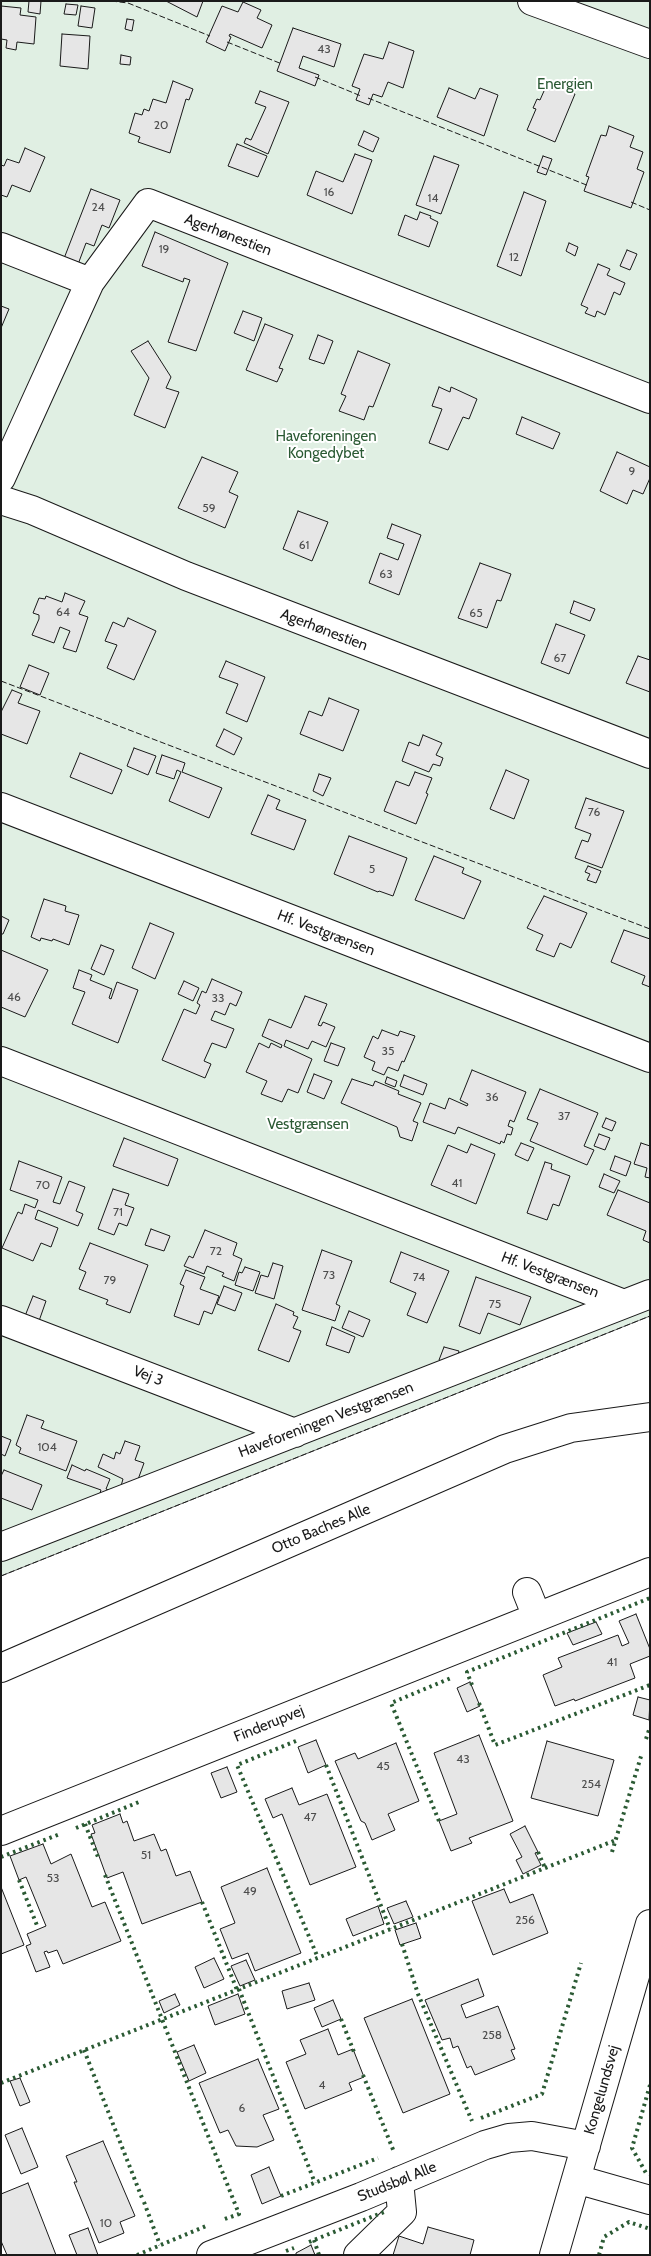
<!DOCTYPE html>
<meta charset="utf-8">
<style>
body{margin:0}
#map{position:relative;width:651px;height:2256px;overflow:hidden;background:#fff;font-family:Cabin,sans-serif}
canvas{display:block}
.frame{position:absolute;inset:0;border:2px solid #1a1a1a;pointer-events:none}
</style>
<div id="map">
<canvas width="651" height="2256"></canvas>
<div class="frame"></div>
</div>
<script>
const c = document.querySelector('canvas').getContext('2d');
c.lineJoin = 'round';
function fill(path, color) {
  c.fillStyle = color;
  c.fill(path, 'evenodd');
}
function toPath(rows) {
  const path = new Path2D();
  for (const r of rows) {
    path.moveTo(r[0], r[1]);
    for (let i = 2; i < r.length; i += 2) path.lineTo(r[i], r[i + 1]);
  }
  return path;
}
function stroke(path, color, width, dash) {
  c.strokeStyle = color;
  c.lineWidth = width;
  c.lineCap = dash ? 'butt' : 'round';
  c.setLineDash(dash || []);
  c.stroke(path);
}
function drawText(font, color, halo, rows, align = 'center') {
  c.font = font + ' Cabin,sans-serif';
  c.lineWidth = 4;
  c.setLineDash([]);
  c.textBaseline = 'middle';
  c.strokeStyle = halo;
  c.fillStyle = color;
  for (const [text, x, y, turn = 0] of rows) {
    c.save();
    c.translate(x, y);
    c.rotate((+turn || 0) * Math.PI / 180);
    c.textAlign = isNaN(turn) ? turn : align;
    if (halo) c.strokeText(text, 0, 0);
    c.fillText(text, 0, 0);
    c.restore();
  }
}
const green = toPath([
 [1,1,650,1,650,1316,1,1576,1,1]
]);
const building = toPath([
 [29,1,41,1,40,14,28,12,29,1],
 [166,1,203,1,197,17,166,1],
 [243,2,261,10,257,18,272,25,262,48,230,34,229,36,231,37,225,51,206,42,222,6,238,12,243,2],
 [66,4,78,5,76,15,64,14,66,4],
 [1,6,21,8,20,15,36,17,34,44,17,42,16,50,6,48,7,40,1,39,1,6],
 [81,6,95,8,92,28,78,26,81,6],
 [127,19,134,20,132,31,125,29,127,19],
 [293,28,341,44,334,67,303,56,299,68,319,75,315,86,277,71,293,28],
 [62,34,90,36,88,69,60,66,62,34],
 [389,42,414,51,403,88,388,82,382,97,373,94,369,105,356,100,360,89,352,86,364,54,383,59,389,42],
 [121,55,131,57,130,65,120,64,121,55],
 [173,81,193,89,189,100,186,99,170,153,138,142,140,137,129,133,135,113,142,115,144,109,149,111,153,99,166,103,173,81],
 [548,82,575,94,555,142,527,130,536,109,533,108,537,99,540,100,548,82],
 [449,88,475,99,480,88,498,95,484,136,437,117,449,88],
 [260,91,289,102,268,154,244,143,246,138,251,140,266,107,255,103,260,91],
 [609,126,634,136,630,147,643,152,637,169,644,172,631,208,584,191,589,177,586,176,601,135,606,136,609,126],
 [364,131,379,138,373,152,358,145,364,131],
 [237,144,267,156,258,177,228,166,237,144],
 [25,148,45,157,30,192,12,185,7,197,1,195,1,165,4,166,7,159,19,163,25,148],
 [355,154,372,160,352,214,307,195,316,171,343,182,355,154],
 [434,156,459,165,441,214,416,205,434,156],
 [543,156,552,159,546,175,537,172,543,156],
 [91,189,120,200,109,228,102,225,94,246,86,243,77,267,63,261,91,189],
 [524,192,546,201,521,276,497,266,524,192],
 [420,212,431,216,430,218,438,222,429,247,398,235,405,215,417,220,420,212],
 [155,232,228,263,196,351,168,342,190,280,184,278,183,282,142,266,155,232],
 [569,243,578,247,575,256,566,251,569,243],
 [627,250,637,254,630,270,620,266,627,250],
 [598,264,610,269,607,275,625,283,620,295,614,292,605,315,597,311,595,317,585,313,588,308,581,305,598,264],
 [1,306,9,309,1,328,1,306],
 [243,311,262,318,254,341,234,333,243,311],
 [265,324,293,335,279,368,283,369,277,382,246,370,265,324],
 [318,335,333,341,324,364,309,359,318,335],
 [148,341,171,377,166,388,179,392,165,428,134,415,149,378,131,351,148,341],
 [358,351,390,364,373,407,369,406,364,420,339,411,346,396,341,394,358,351],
 [439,387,450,392,451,387,477,399,469,419,463,417,448,450,429,443,442,409,432,406,439,387],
 [522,417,560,433,553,449,516,434,522,417],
 [617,452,650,467,650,478,643,494,633,490,627,504,600,491,617,452],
 [202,457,238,472,229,492,238,496,225,528,178,508,202,457],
 [298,511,328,522,312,561,283,549,298,511],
 [392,524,421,535,399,595,369,583,380,553,398,560,404,544,387,538,392,524],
 [480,563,511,574,501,601,497,600,487,628,458,618,480,563],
 [65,593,85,601,79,614,88,617,76,652,63,648,70,631,60,627,54,643,32,635,39,619,39,615,33,613,39,598,45,599,46,596,62,602,65,593],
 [574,601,595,609,590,621,570,613,574,601],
 [128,618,156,631,134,680,107,668,117,645,105,641,113,622,124,627,128,618],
 [556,624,585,635,569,674,541,663,556,624],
 [638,656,650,660,650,692,626,683,638,656],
 [226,661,265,677,247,722,226,713,238,684,219,677,226,661],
 [29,665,49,673,40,695,20,687,29,665],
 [12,690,22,694,18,703,40,711,27,744,1,734,1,712,12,690],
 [329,698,359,710,343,751,300,734,309,711,322,716,329,698],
 [224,729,242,738,234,755,216,746,224,729],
 [423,735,442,743,436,755,443,758,440,766,433,764,429,772,402,761,409,742,419,746,423,735],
 [134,748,156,756,148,775,127,766,134,748],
 [80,753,122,770,112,794,70,777,80,753],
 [162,755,185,763,182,772,222,788,209,818,169,801,181,772,177,770,174,779,156,773,162,755],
 [506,770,529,780,514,819,490,809,506,770],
 [415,772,432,778,426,793,428,794,416,824,384,811,396,781,409,786,415,772],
 [319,774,331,778,323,796,313,791,319,774],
 [268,795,280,800,276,809,306,820,294,850,251,834,268,795],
 [586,798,624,811,602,868,575,858,582,840,588,842,591,834,575,828,586,798],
 [349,836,407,858,393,896,379,891,378,892,334,874,349,836],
 [434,856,464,868,462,873,481,881,464,919,415,900,434,856],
 [588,866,601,871,596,883,587,880,590,874,585,872,588,866],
 [544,896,587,913,571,948,560,943,554,957,536,950,543,935,527,928,544,896],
 [44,899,66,906,65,911,79,915,69,945,53,939,52,941,41,938,40,941,31,937,44,899],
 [1,916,9,920,3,934,1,934,1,916],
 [150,923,174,933,155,979,132,968,150,923],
 [624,930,650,939,650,987,642,984,645,976,611,962,624,930],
 [101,945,114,950,104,975,91,969,101,945],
 [1,950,48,970,25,1017,1,1007,1,950],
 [79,970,92,975,90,980,112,989,109,998,111,999,117,982,138,990,118,1043,72,1024,85,992,73,988,79,970],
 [212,979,242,992,236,1006,230,1003,225,1015,215,1011,211,1020,234,1029,226,1048,212,1043,204,1061,211,1064,205,1078,162,1060,184,1009,196,1014,200,1005,197,1003,202,991,206,993,212,979],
 [184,981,199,988,193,1001,178,994,184,981],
 [305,996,327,1004,318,1025,321,1026,323,1022,335,1027,326,1047,312,1041,308,1049,286,1040,284,1046,312,1059,298,1093,288,1089,282,1102,261,1094,267,1081,246,1072,259,1043,269,1048,271,1043,281,1048,282,1045,262,1036,269,1019,291,1028,305,996],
 [382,1030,398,1036,400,1031,415,1036,404,1062,402,1061,398,1071,388,1067,384,1075,372,1070,375,1062,364,1057,373,1036,378,1039,382,1030],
 [331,1043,345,1048,338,1066,324,1061,331,1043],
 [472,1070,526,1092,514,1122,510,1120,508,1126,513,1128,511,1135,507,1134,504,1143,501,1141,500,1144,458,1127,455,1134,423,1122,430,1103,445,1109,449,1098,467,1106,468,1104,460,1100,472,1070],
 [314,1074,332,1081,324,1099,307,1092,314,1074],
 [404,1075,427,1084,423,1095,400,1086,404,1075],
 [387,1077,397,1081,395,1087,385,1083,387,1077],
 [352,1079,373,1086,375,1081,399,1091,398,1094,421,1103,413,1121,418,1123,412,1141,400,1137,397,1127,341,1103,352,1079],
 [540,1089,598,1113,584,1146,594,1150,587,1165,530,1141,538,1123,527,1119,540,1089],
 [606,1118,616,1122,612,1131,602,1127,606,1118],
 [599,1134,610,1138,605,1150,594,1146,599,1134],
 [124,1138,178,1159,168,1186,113,1166,124,1138],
 [521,1143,534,1148,528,1161,515,1155,521,1143],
 [641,1143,650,1146,650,1178,645,1177,647,1168,634,1164,641,1143],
 [471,1144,495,1154,476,1204,431,1185,448,1145,467,1153,471,1144],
 [615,1156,631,1162,626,1176,610,1170,615,1156],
 [19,1161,62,1177,53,1202,60,1204,69,1181,85,1187,76,1211,83,1214,78,1226,38,1210,35,1219,58,1228,51,1247,41,1243,33,1261,2,1248,18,1212,22,1214,25,1204,35,1208,38,1200,10,1190,19,1161],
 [545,1162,552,1164,551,1169,570,1176,559,1206,553,1204,547,1220,527,1213,545,1162],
 [604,1174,620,1181,614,1193,599,1187,604,1174],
 [113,1189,129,1194,125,1205,134,1208,127,1226,119,1223,114,1235,98,1229,113,1189],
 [618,1190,650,1203,650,1243,643,1240,646,1231,607,1215,618,1190],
 [151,1229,170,1236,164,1251,145,1245,151,1229],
 [205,1230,237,1243,233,1255,242,1259,234,1281,222,1276,224,1273,207,1266,204,1274,184,1266,189,1256,193,1258,205,1230],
 [90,1243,148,1265,130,1313,106,1304,108,1300,79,1289,86,1272,79,1269,90,1243],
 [322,1250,352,1261,336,1304,340,1306,335,1321,302,1310,322,1250],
 [401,1252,449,1271,427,1323,407,1315,416,1293,390,1282,401,1252],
 [273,1263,283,1266,274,1299,255,1293,261,1275,268,1277,273,1263],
 [245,1267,260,1272,253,1291,235,1285,239,1272,242,1273,245,1267],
 [186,1270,205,1277,200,1289,219,1296,212,1314,204,1311,199,1325,174,1316,184,1286,180,1284,186,1270],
 [476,1277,531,1297,520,1325,488,1313,480,1334,459,1326,476,1277],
 [224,1286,242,1293,235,1311,217,1304,224,1286],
 [33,1296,46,1301,39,1321,25,1316,33,1296],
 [276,1304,294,1312,293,1315,298,1317,293,1328,301,1331,289,1362,258,1350,276,1304],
 [349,1311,370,1320,363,1337,342,1328,349,1311],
 [332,1327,355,1337,349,1353,326,1345,332,1327],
 [444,1347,459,1351,455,1365,439,1360,444,1347],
 [27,1415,44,1421,41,1428,77,1441,66,1471,19,1453,21,1448,16,1445,27,1415],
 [1,1436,11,1440,5,1456,1,1454,1,1436],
 [125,1441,140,1446,135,1460,144,1463,136,1485,121,1486,123,1479,98,1467,103,1454,114,1459,116,1452,120,1454,125,1441],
 [72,1465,85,1471,86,1469,110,1479,106,1489,115,1493,104,1494,100,1493,101,1490,67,1478,72,1465],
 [4,1470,42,1485,32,1510,1,1498,1,1476,4,1470],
 [636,1614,650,1649,650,1656,630,1664,635,1678,575,1701,574,1699,555,1706,543,1675,562,1667,558,1658,618,1635,622,1646,629,1643,619,1621,636,1614],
 [596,1622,602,1634,573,1645,567,1633,596,1622],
 [470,1682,480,1706,467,1712,457,1688,470,1682],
 [638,1697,650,1700,649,1720,633,1715,638,1697],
 [479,1735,513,1821,469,1838,472,1843,451,1851,439,1821,457,1814,434,1753,479,1735],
 [316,1740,326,1765,308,1773,298,1747,316,1740],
 [547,1741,614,1760,598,1816,531,1798,547,1741],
 [396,1743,419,1801,388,1814,395,1830,372,1840,365,1823,361,1821,335,1761,355,1753,358,1759,396,1743],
 [227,1767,237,1792,221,1798,211,1773,227,1767],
 [292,1788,299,1805,327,1794,356,1867,310,1885,282,1814,273,1818,265,1799,292,1788],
 [120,1814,123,1823,127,1821,134,1841,154,1834,161,1851,166,1849,176,1876,190,1871,202,1902,142,1924,123,1872,107,1878,91,1834,95,1833,92,1825,120,1814],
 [525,1826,538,1852,535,1853,541,1865,523,1874,516,1860,522,1857,510,1834,525,1826],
 [43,1844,51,1864,71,1854,92,1907,105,1902,121,1941,63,1964,57,1950,48,1953,47,1951,44,1952,50,1967,36,1972,26,1946,31,1944,27,1934,46,1926,26,1877,19,1880,10,1856,43,1844],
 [267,1868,301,1953,255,1971,248,1953,232,1959,220,1929,235,1923,221,1887,267,1868],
 [1,1887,24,1945,1,1954,1,1887],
 [504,1889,510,1903,533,1894,548,1933,493,1955,472,1901,504,1889],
 [406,1901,413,1917,394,1924,387,1908,406,1901],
 [378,1906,384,1924,353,1936,346,1919,378,1906],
 [416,1923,421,1938,400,1945,395,1930,416,1923],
 [214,1958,224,1979,204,1988,195,1967,214,1958],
 [246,1960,255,1980,240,1986,231,1966,246,1960],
 [478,1979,484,1996,461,2005,466,2018,498,2006,515,2049,511,2050,515,2059,475,2075,471,2066,467,2068,458,2046,453,2048,450,2038,442,2040,425,2000,478,1979],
 [309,1983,315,2000,287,2009,282,1991,309,1983],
 [175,1994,180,2005,164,2013,159,2001,175,1994],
 [238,1994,245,2014,215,2025,208,2006,238,1994],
 [412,1999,450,2094,403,2113,364,2018,412,1999],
 [333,2000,341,2019,322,2027,314,2008,333,2000],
 [328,2029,338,2055,353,2049,364,2077,349,2083,352,2090,305,2109,286,2062,306,2054,300,2040,328,2029],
 [194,2045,206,2073,189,2081,177,2052,194,2045],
 [258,2059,279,2109,263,2115,274,2140,257,2147,236,2146,228,2130,220,2133,199,2083,258,2059],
 [20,2078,30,2102,20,2106,10,2081,20,2078],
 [22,2128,38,2167,21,2174,5,2135,22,2128],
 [103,2141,135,2216,120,2222,124,2233,99,2243,74,2182,77,2182,66,2156,103,2141],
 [269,2167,281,2196,262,2204,251,2175,269,2167],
 [28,2183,56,2255,7,2255,1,2241,1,2194,28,2183],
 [428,2227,474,2240,470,2255,393,2255,399,2236,423,2244,428,2227],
 [88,2228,98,2255,77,2255,69,2235,88,2228],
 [311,2245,315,2255,296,2255,296,2253,311,2245]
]);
const minor = toPath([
 [532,1,650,44],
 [1,247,90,282],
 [1,478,90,282,148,203,650,399],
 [1,500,32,510,186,576,650,754],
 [1,807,650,1058],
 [1,1061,624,1304],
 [1,1320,295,1433],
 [1,1547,650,1294],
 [527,1592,537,1617],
 [1,1668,505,1449,571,1428,650,1417],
 [1,1831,650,1572],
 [576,2179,650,2200],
 [211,2255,361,2197,485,2145,509,2138,532,2136,586,2146],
 [358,2255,402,2212,399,2181],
 [554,2255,650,1924]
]);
const hedge = toPath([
 [472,1685,467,1672,650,1598],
 [479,1703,495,1745,650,1685],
 [646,1739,650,1727],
 [296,1741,237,1765,318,1958],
 [326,1765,390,1929],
 [439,1821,391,1703,451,1678],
 [85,1824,98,1857],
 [76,1828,139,1802],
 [538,1852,545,1868],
 [612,1852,642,1753],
 [1,1857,60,1834],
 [105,1875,239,2214,222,2220],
 [19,1880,38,1928],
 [202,1902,237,1990],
 [402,1944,418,1994,472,2121],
 [239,1989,315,2183],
 [341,2019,354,2052],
 [84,2050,142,2198],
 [363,2075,394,2152],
 [1,2083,616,1840],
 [650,2085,632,2148,646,2173,650,2174],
 [481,2118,542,2094,581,1963],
 [281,2196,378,2158],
 [144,2202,160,2245],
 [314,2240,319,2255],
 [309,2242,384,2212],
 [286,2251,294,2248],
 [137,2255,206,2226],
 [599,2255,604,2237,629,2222,650,2229]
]);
const fence = toPath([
 [111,1,128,3,210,36],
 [227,42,282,64],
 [315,77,361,96],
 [368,98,589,186],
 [631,202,650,210],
 [1,681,650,929],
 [1,1576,650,1316]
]);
const numberNames = [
 ["43",324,49],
 ["20",161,125],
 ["16",329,192],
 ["14",433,198],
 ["24",98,207],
 ["19",164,249],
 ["12",514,257],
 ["9",632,471],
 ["59",209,508],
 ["61",304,545],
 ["63",386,574],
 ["64",63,612],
 ["65",476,613],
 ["67",560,658],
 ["76",594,812],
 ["5",372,869],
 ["46",14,997],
 ["33",218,998],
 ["35",388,1051],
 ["36",492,1097],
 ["37",564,1116],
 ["41",457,1183],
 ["70",43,1185],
 ["71",118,1212],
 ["72",216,1251],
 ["73",329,1275],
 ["74",419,1277],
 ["79",110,1280],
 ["75",495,1304],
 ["104",47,1447],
 ["41",612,1662],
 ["43",463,1759],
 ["45",383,1766],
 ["254",591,1784],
 ["47",310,1817],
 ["51",146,1855],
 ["53",53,1878],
 ["49",250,1891],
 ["256",525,1920],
 ["258",492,2035],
 ["4",322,2085],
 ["6",242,2108],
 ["10",106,2223]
];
const parkNames = [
 ["Energien",565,85],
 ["Haveforeningen",326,437],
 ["Kongedybet",326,454],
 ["Vestgrænsen",308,1125]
];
const streetNames = [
 ["Agerhønestien",228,235,21],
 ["Agerhønestien",324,630,21],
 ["Hf. Vestgrænsen",326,933,21],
 ["Hf. Vestgrænsen",550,1275,21],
 ["Vej 3",148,1376,21],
 ["Haveforeningen Vestgrænsen",326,1420,-21],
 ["Otto Baches Alle",321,1529,-23],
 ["Finderupvej",269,1724,-22],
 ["Kongelundsvej",602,2090,-74],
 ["Studsbøl Alle",397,2182,-22]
];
fill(green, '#e0efe3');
stroke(green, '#6a6a6a', 1);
fill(building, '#e6e6e6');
stroke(building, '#1a1a1a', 1);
stroke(minor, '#1a1a1a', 30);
stroke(minor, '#fff', 28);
stroke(hedge, '#2b5a34', 4, [2.5, 4]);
stroke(fence, '#1a1a1a', 1, [6, 2.5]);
drawText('12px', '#4d4d4d', null, numberNames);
drawText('15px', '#2b5a34', '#fff', parkNames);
drawText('15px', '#1a1a1a', '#fff', streetNames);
</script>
